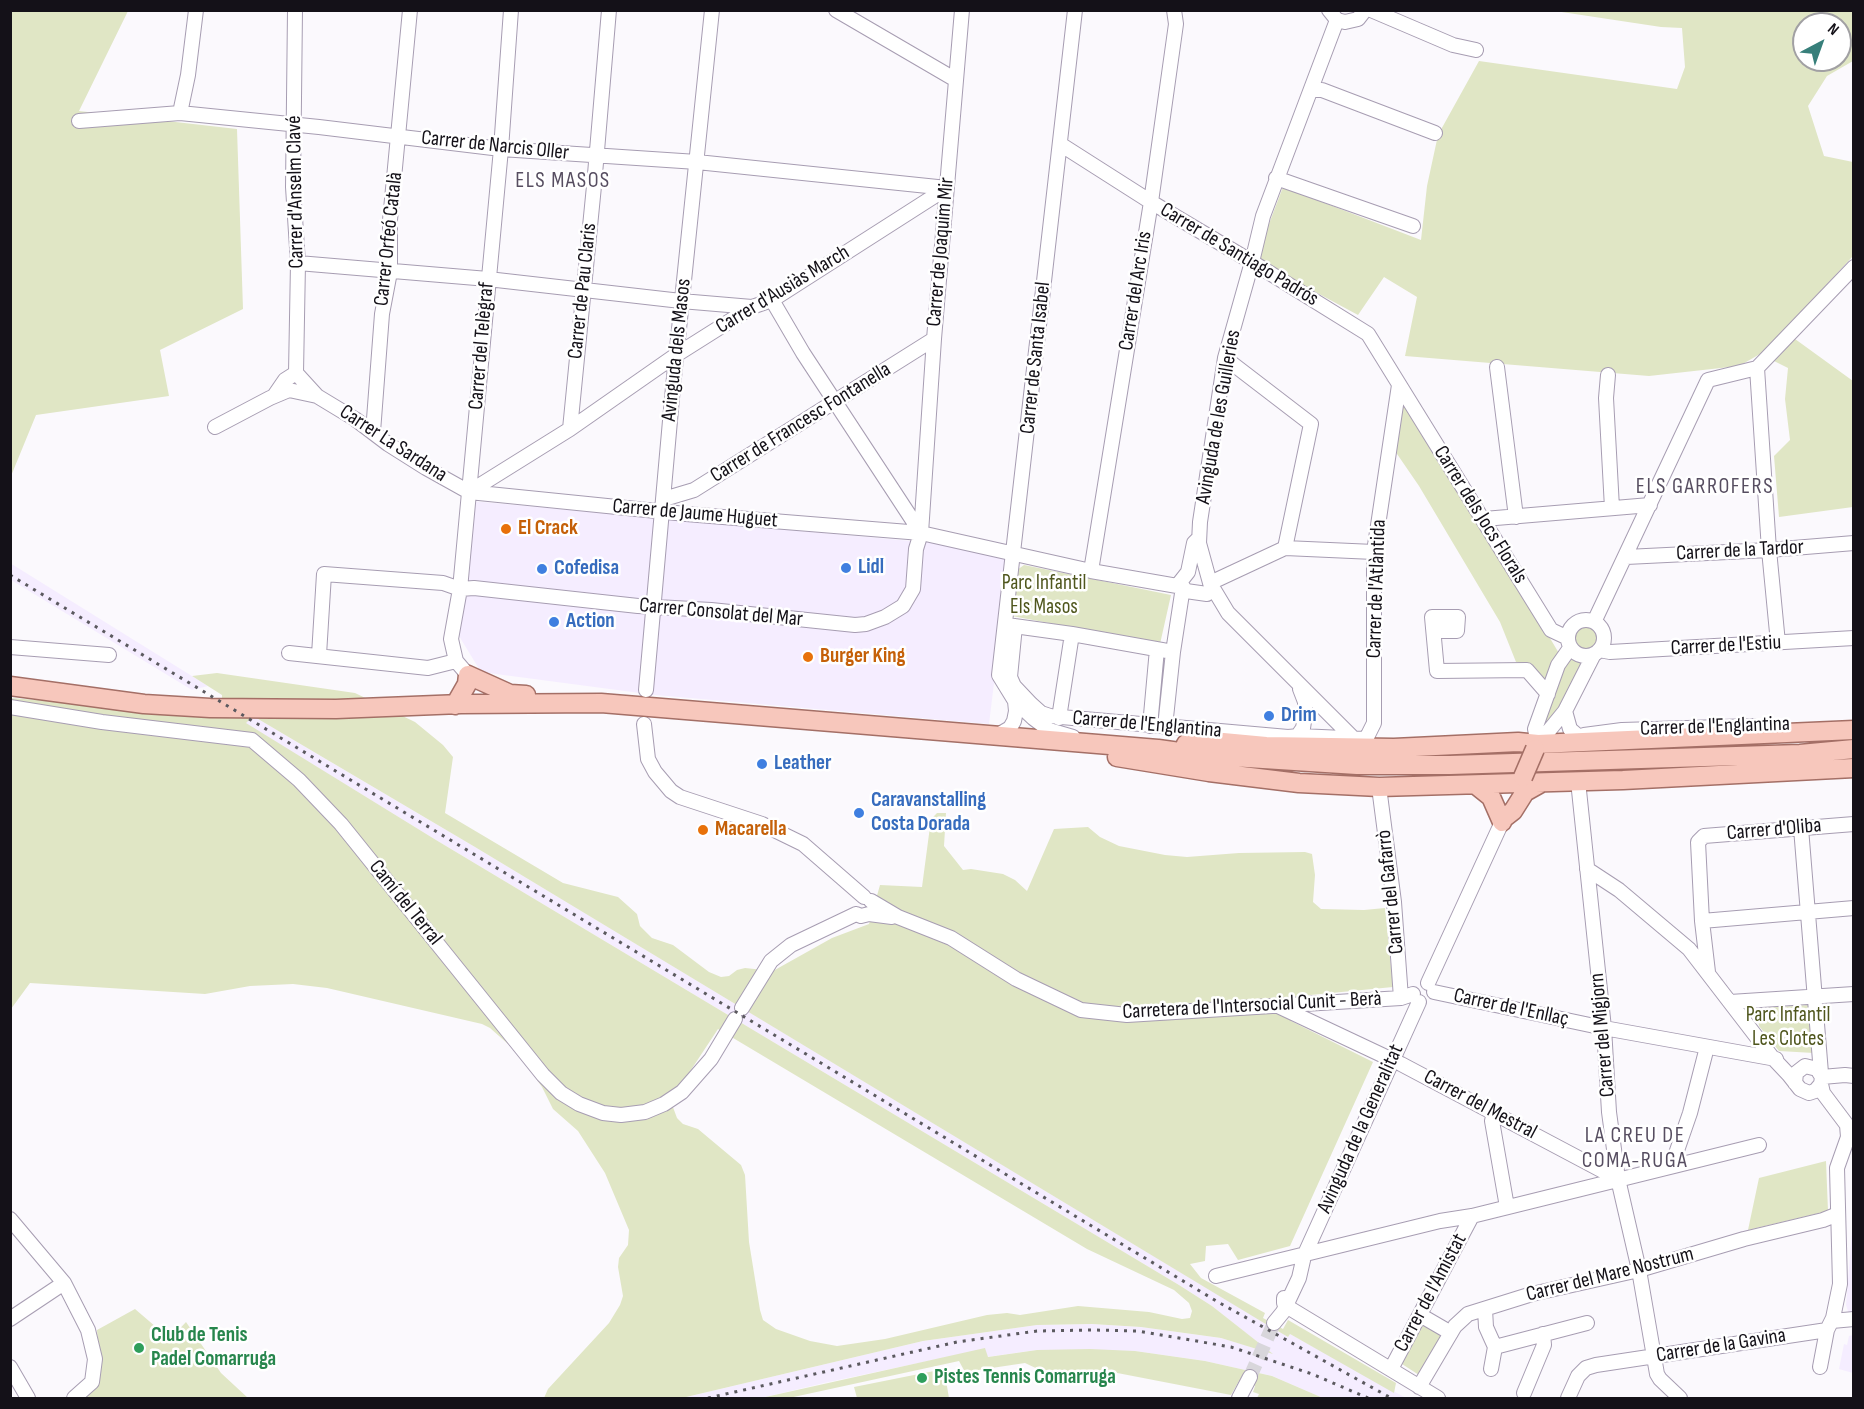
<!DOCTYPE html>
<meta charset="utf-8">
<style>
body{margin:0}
#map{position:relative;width:1864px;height:1409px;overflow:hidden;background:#fbf9fd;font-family:"Sofia Sans Condensed",sans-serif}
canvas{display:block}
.frame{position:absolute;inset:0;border:12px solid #141118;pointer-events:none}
.north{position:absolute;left:1792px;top:12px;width:60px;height:60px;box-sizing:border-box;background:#fff;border:2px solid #a1a0a3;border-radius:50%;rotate:41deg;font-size:16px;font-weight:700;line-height:24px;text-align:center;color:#141118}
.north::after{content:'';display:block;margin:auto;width:21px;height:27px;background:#377f7a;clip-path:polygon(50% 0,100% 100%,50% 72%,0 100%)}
</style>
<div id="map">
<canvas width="1864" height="1409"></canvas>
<div class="frame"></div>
<div class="north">N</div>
</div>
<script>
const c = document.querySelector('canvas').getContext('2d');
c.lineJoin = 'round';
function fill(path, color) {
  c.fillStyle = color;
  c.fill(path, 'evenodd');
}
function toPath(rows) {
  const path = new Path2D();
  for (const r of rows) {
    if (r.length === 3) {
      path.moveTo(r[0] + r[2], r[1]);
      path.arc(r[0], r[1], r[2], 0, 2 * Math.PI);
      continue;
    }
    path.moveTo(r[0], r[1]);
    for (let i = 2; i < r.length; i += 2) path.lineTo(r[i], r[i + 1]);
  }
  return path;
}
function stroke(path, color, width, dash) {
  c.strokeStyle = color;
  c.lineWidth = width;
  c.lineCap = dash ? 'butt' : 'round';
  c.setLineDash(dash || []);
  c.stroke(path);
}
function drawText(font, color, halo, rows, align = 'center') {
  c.font = font + ' "Sofia Sans Condensed",sans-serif';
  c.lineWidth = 5;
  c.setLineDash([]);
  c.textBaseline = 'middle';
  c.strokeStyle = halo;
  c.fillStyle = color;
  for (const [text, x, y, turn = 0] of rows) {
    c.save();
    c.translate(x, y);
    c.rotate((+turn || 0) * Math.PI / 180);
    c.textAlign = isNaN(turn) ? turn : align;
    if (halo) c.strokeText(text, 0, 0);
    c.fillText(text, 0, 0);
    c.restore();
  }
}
const built = toPath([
 [471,501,933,543,1009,560,989,724,655,695,481,672,459,636],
 [10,563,208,686,192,690,11,580],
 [253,716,475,847,1288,1337,1290,1334,1406,1398,1323,1398,1272,1376,1205,1361,1135,1351,1037,1350,987,1357,985,1349,824,1383,761,1398,682,1398,923,1341,1037,1325,1092,1324,1141,1327,1221,1338,1271,1353,1212,1306,1179,1285,436,840,245,723],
 [1853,1219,1853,1314,1849,1314,1846,1305],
 [1853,1335,1854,1335,1853,1373,1839,1369,1844,1344,1847,1345,1849,1336]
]);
const green = toPath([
 [11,11,128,11,79,111,237,129,243,309,160,350,169,396,36,415,11,476],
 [1555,11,1853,11,1853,61,1827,76,1808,106,1824,156,1853,162,1853,256,1784,331,1853,381,1853,507,1779,517,1774,456,1790,440,1785,399,1788,368,1760,354,1739,366,1649,376,1405,356,1417,297,1384,277,1358,315,1258,261,1267,229,1283,187,1421,240,1427,186,1438,135,1479,61,1677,89,1685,67,1682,28,1661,27],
 [1804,24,1840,24,1840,60,1804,60],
 [1404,393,1560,655,1546,686,1532,666,1516,662,1500,622,1419,486,1395,451],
 [1024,565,1171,595,1160,644,1012,616,1017,570],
 [1585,639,12],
 [1570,658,1582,661,1584,670,1549,726,1545,722,1547,710,1566,662],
 [217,673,355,693,415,722,443,745,453,757,445,813,563,883,618,897,637,914,640,926,652,938,673,945,709,972,721,977,729,976,737,970,745,968,773,971,832,938,869,924,880,885,922,887,931,819,937,813,946,813,944,846,963,870,971,869,1003,874,1015,880,1027,891,1054,829,1088,827,1100,837,1119,846,1165,855,1187,857,1239,853,1305,852,1312,854,1315,875,1313,902,1321,909,1364,910,1385,908,1393,987,1290,997,1291,1021,1373,1062,1290,1246,1238,1260,1228,1244,1206,1246,1205,1261,1190,1264,1201,1278,1265,1313,1263,1318,1283,1329,1288,1320,1396,1383,1394,1393,1290,1334,1288,1337,1264,1323,475,847,253,716,246,723,436,840,1179,1285,1212,1306,1273,1354,1221,1338,1141,1327,1092,1324,1037,1325,923,1341,682,1398,544,1398,548,1389,609,1323,620,1305,623,1296,618,1267,619,1258,628,1245,629,1230,605,1173,578,1131,553,1109,542,1087,517,1052,490,1028,482,1024,327,988,293,984,250,986,205,994,30,983,11,1009,11,698,222,714,222,695,192,676],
 [718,1029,1087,1249,1174,1290,1189,1303,1192,1311,1190,1318,1182,1319,1149,1312,1078,1306,1020,1315,1007,1313,987,1315,885,1339,837,1346,810,1341,776,1329,763,1320,760,1310,749,1242,745,1175,741,1165,698,1129,683,1124,677,1118,671,1102,672,1093,683,1082],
 [1809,1005,1814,1053,1779,1051,1759,1026,1757,1014,1761,1008],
 [1826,1161,1828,1211,1748,1230,1759,1178],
 [135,1309,170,1339,186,1322,221,1373,248,1398,82,1398,99,1365,97,1330],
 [1423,1325,1442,1336,1419,1375,1402,1364],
 [985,1348,988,1357,1037,1350,1090,1349,1135,1351,1205,1361,1272,1376,1323,1398,1257,1398,1259,1394,1253,1392,1255,1386,1239,1381,1231,1395,1107,1371,1042,1371,1025,1363,965,1372,959,1361,789,1398,761,1398],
 [944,1369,949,1398,857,1398,854,1387]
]);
const minorTunnel = toPath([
 [1250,1377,1274,1323]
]);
const minor = toPath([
 [295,10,293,187,298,263,296,373],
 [836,10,956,80],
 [1329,10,1337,20,1345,22,1358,19,1365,10],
 [1371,10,1453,45,1476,50],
 [1337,20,1263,216,1252,262,1225,358,1200,522,1199,543,1210,583,1228,613,1353,738],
 [1312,90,1322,90,1435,133],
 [180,113,188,75,196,10],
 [79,121,180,113,319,127,501,149,697,162,947,188],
 [1060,144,1151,202,1252,262,1368,334,1551,630,1568,638],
 [1276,178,1413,226],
 [298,263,488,279,681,301,752,307],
 [772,300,803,353,921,533],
 [1225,358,1311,424,1285,548],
 [1497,367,1516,517],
 [1757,368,1769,550,1778,643],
 [1757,368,1854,267],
 [1608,375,1606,398,1612,508],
 [274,396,285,380,296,373,317,396],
 [215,427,270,398,289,390,317,396,355,419,388,444,426,468,469,492,686,514,921,533,1091,571,1183,587,1186,591,1207,594],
 [570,429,594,186,609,10],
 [373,432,382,314,390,272,390,220,410,10],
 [469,492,570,429,676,355,752,307,772,300,947,188],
 [664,499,694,490,934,339],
 [1484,519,1650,505],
 [1626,557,1769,550,1854,543],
 [1091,571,1151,202,1176,24,1174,10],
 [1210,583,1285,548,1374,552],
 [1177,586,1188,572,1194,543,1197,540],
 [1586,638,18],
 [1594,622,1708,380,1757,368],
 [1007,625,1072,634,1173,652],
 [1015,626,1010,677,1014,686,1031,704,1041,713,1050,716,1288,737,1299,736,1366,739],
 [1435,631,1457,631,1458,617,1432,617,1437,671,1527,670,1548,694],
 [10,647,109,655],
 [1599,650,1610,652,1854,638],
 [289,653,428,668,456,661],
 [319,655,324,574,443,583,460,589,474,588,638,606,711,610,855,625,866,624,885,617,903,606,913,589,916,549,921,533,934,339,962,10],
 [468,675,456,661,451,639,460,589,501,149,511,10],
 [646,690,673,387,712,10],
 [10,707,102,722,252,740,299,780,341,824,543,1075,561,1093,579,1104,603,1113,621,1115,645,1112,664,1104,682,1092,711,1059,735,1019],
 [1565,711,1570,729,1584,741],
 [1059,718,1072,634],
 [644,724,648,759,655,772,671,791,680,797,762,824,803,844,864,897],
 [1150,726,1157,649],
 [1165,727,1173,652,1183,587],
 [1584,735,1622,730,1753,726],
 [996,736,1010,728,1014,721,1016,711,1015,701],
 [1073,737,1049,730,1033,718,1015,701,999,675,1075,10],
 [1366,739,1374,723,1374,552,1399,385],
 [1294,741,1303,728,1305,715,1305,702,1300,689],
 [1538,744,1565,711,1594,654],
 [1538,744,1535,729,1558,665,1570,648],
 [1578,781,1604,1028,1609,1112,1618,1179,1639,1270,1657,1374,1660,1379,1680,1398],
 [1379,787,1394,902,1401,998],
 [1801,828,1821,1073],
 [1587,869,1619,890,1689,949,1772,1057,1789,1075,1800,1089,1809,1093,1815,1091,1821,1084,1822,1077,1817,1069,1805,1066,1796,1073,1795,1083],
 [871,901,898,917,951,938,1016,979,1081,1010,1127,1015,1401,998,1413,994],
 [856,914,861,916,869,914,892,917],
 [1702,921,1854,908],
 [1708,972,1702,921,1698,842,1704,836,1854,824],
 [1428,983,1502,822],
 [1434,992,1604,1028,1776,1059],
 [1730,1002,1854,994],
 [1280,1007,1401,1064,1618,1179],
 [742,1008,771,961,791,945,856,914],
 [1822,1077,1845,1075,1854,1076],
 [1494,1112,1492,1121,1507,1207],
 [1672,1165,1690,1113,1707,1047],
 [10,1219,64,1283,88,1330,95,1359,92,1382,74,1398],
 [1216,1276,1440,1221,1472,1216,1759,1145],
 [1284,1298,1284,1303,1286,1306,1438,1398],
 [1485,1309,1486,1327,1495,1347,1491,1369],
 [1420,1315,1451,1333],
 [10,1319,64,1283],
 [1832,1321,1854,1319],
 [1274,1323,1283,1312,1299,1278,1304,1256,1419,1002],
 [1495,1347,1587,1323],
 [10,1367,28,1398],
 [1820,1367,1827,1330,1833,1318,1840,1284,1837,1168,1848,1137,1847,1125,1823,1093,1821,1084],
 [1391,1369,1472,1216],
 [1419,1387,1455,1326,1468,1314,1532,1294,1639,1270,1744,1239,1823,1220,1838,1214],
 [1524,1393,1544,1345,1543,1334],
 [1239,1398,1250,1377],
 [1568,1398,1578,1376,1586,1368,1596,1365,1827,1330]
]);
const major = toPath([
 [10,686,144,704,210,708,336,709,461,704,601,703,1158,749,1201,755,1357,765,1450,765,1800,754,1854,749],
 [455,705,467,684,468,675,510,694,526,695],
 [1186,744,1223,742,1266,746,1394,748,1518,742,1538,744,1854,730],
 [1117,757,1209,772,1299,783,1379,787,1623,780,1854,768],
 [1476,785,1491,797,1502,822],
 [1504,818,1513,811,1525,792,1541,783]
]);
const rail = toPath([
 [10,575,1218,1302,1391,1398],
 [708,1398,957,1342,1037,1331,1093,1330,1138,1331,1231,1347,1312,1374,1368,1398]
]);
const majorBridge = toPath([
 [1523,777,1535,749]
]);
const markers = [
 [506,529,6,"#e8710a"],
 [846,568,6,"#3f7fe0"],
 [542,569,6,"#3f7fe0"],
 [554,622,6,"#3f7fe0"],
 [808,657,6,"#e8710a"],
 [1269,716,6,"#3f7fe0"],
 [762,764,6,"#3f7fe0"],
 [859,813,6,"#3f7fe0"],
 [703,830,6,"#e8710a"],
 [139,1348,6,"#2e9e5b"],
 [922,1378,6,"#2e9e5b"]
];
const streetNames = [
 ["Carrer de Narcis Oller",495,146,6],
 ["Carrer d'Anselm Clavé",296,192,-91],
 ["Carrer Orfeó Català",389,239,-84],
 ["Carrer de Joaquim Mir",941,252,-85],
 ["Carrer de Santiago Padrós",1239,255,31],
 ["Carrer d'Ausiàs March",783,290,-31],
 ["Carrer de Pau Claris",583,291,-84],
 ["Carrer del Arc Iris",1136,291,-81],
 ["Carrer del Telègraf",482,346,-85],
 ["Avinguda dels Masos",677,350,-84],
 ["Carrer de Santa Isabel",1036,358,-84],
 ["Avinguda de les Guilleries",1219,417,-80],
 ["Carrer de Francesc Fontanella",801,423,-32],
 ["Carrer La Sardana",393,444,33],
 ["Carrer de Jaume Huguet",695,514,5],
 ["Carrer dels Jocs Florals",1480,515,58],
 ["Carrer de la Tardor",1740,551,-3],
 ["Carrer de l'Atlàntida",1377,589,-88],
 ["Carrer Consolat del Mar",721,613,5],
 ["Carrer de l'Estiu",1726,646,-3],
 ["Carrer de l'Englantina",1147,725,5],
 ["Carrer de l'Englantina",1715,727,-2],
 ["Carrer d'Oliba",1774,830,-5],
 ["Carrer del Gafarrò",1391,892,-96],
 ["Camí del Terral",405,903,51],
 ["Carretera de l'Intersocial Cunit - Berà",1252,1006,-3],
 ["Carrer de l'Enllaç",1511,1008,12],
 ["Carrer del Migjorn",1603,1035,-95],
 ["Carrer del Mestral",1480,1105,28],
 ["Avinguda de la Generalitat",1361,1129,-66],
 ["Carrer del Mare Nostrum",1610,1275,-14],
 ["Carrer de l'Amistat",1431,1293,-62],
 ["Carrer de la Gavina",1721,1346,-9]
];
const foodNames = [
 ["El Crack",518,529],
 ["Burger King",820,657],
 ["Macarella",715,830]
];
const shopNames = [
 ["Lidl",858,568],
 ["Cofedisa",554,569],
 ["Action",566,622],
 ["Drim",1281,716],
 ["Leather",774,764],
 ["Caravanstalling",871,801],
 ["Costa Dorada",871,825]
];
const parkNames = [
 ["Parc Infantil",1044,584],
 ["Els Masos",1044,608],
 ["Parc Infantil",1788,1016],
 ["Les Clotes",1788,1040]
];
const leisureNames = [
 ["Club de Tenis",151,1336],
 ["Padel Comarruga",151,1360],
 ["Pistes Tennis Comarruga",934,1378]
];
const neighbourhoodNames = [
 ["ELS MASOS",563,181],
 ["ELS GARROFERS",1705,487],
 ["LA CREU DE",1635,1136],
 ["COMA-RUGA",1635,1161]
];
fill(built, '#f5edff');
fill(green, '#e0e6c5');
stroke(minorTunnel, '#d8d6db', 14, [14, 7]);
stroke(minor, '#a79db2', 16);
stroke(major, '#a46f66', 21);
stroke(minor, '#fff', 14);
stroke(major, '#f7c7bc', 18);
stroke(rail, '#5b595f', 3, [3, 6]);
stroke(majorBridge, '#a46f66', 21, []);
stroke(majorBridge, '#f7c7bc', 18);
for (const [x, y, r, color] of markers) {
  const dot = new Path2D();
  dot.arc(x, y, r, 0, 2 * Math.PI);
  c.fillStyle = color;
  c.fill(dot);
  stroke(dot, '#fff', 2);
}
drawText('21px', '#141118', '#fff', streetNames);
drawText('bold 21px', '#c56008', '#fff', foodNames, 'left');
drawText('bold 21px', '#366cbe', '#fff', shopNames, 'left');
drawText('21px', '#4f561d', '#fff', parkNames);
drawText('bold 21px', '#27864d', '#fff', leisureNames, 'left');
c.letterSpacing = '1.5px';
drawText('22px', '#574e61', '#fff', neighbourhoodNames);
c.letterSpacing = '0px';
</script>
